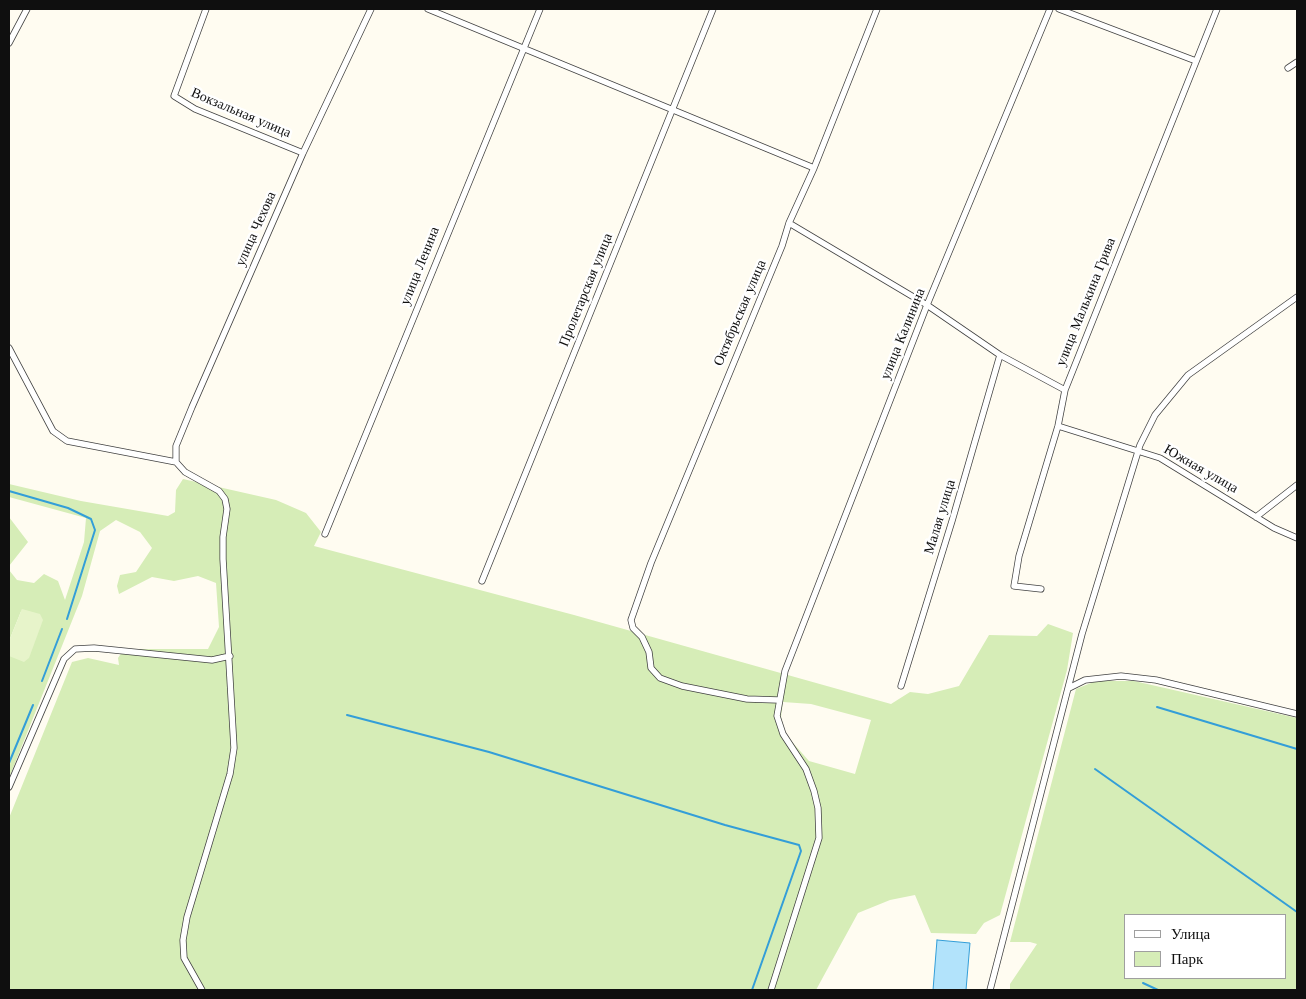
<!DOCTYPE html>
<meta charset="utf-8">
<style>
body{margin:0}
#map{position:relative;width:1306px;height:999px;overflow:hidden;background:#fffcf1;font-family:"Libre Baskerville",serif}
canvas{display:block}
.frame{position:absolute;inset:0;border:10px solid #0f0f0f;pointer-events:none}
.legend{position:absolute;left:1124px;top:914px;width:162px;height:65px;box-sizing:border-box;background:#fff;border:1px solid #9f9f9f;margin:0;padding:6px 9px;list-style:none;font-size:15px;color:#0f0f0f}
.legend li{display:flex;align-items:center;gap:10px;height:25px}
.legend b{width:25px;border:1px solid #9f9f9f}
</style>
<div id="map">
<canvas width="1306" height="999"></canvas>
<div class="frame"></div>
<ul class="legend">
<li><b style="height:6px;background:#fff"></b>Улица</li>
<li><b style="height:14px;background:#d6edb7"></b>Парк</li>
</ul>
</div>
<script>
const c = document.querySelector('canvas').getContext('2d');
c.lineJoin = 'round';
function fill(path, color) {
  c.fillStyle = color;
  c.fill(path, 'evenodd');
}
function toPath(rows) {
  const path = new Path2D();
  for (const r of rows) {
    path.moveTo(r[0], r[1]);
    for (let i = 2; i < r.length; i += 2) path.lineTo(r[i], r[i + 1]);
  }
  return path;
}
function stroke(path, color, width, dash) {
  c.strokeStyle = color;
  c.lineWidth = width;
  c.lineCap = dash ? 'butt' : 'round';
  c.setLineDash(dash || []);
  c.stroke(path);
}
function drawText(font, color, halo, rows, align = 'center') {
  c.font = font + ' "Libre Baskerville",serif';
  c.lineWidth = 5;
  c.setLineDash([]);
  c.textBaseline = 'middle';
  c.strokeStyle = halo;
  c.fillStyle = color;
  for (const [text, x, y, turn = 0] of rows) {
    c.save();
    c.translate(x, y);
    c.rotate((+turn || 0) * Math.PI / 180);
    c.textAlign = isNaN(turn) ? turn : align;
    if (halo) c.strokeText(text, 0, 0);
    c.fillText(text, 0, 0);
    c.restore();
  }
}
const green = toPath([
 [183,479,276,500,306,513,321,532,314,546,574,615,891,704,910,692,928,694,959,686,989,635,1037,636,1048,624,1073,633,1067,670,1000,915,984,923,976,934,931,933,915,895,890,900,858,913,816,990,9,990,9,818,72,662,88,658,119,665,118,658,124,649,208,649,219,627,216,583,198,576,174,581,152,577,119,594,117,586,120,575,136,572,152,548,140,532,116,520,100,531,82,596,9,778,9,656,22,609,9,641,9,570,17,580,34,583,44,574,58,581,65,600,84,542,86,518,9,497,9,484,81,501,168,516,175,512,176,490],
 [783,702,811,704,871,720,855,774,809,761,786,735,781,717],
 [9,517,28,542,9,566],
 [1096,681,1134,681,1297,718,1297,990,1010,990,1010,984,1037,944,1030,942,1010,942,1076,689],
 [1125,915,1285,915,1285,978,1125,978]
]);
const pitch = toPath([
 [22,609,40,614,43,620,29,658,24,662,9,656,9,641]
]);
const water = toPath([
 [937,940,970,943,966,990,933,990,937,940]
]);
const stream = toPath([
 [9,491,68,508,91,519,95,530,67,619],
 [42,681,62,629],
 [1157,707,1297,749],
 [347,715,489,752,725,825,799,845,801,851,752,990],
 [9,763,33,705],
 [1095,769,1297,912],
 [1143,983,1158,990]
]);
const street = toPath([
 [206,9,174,96,195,109,303,153],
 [428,9,814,168],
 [1059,9,1196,61],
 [9,43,27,9],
 [1288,68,1297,62],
 [789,223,927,305,1000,355,1065,390],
 [9,348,53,431,67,441,176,462,185,472,219,491,225,499,227,509,223,537,223,559,234,748,230,774,187,917,183,940,184,958,202,990],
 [1058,426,1160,458,1274,528,1297,538],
 [176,462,176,446,192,407,303,153,371,9],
 [1256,517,1297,485],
 [325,534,540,9],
 [482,581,713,9],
 [1041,589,1014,586,1019,556,1058,426,1065,390,1217,9],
 [901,686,952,521,1000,355],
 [1069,688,1085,680,1121,676,1156,680,1297,714],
 [778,700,747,699,682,686,660,678,651,668,649,652,642,637,633,628,631,620,651,563,782,246,789,223,814,168,877,9],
 [9,787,64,659,75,649,94,648,212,660,230,656],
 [771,990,819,838,818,808,814,791,806,769,783,734,777,716,785,671,927,305,1050,9],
 [990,990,1082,634,1140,445,1155,415,1188,375,1297,297]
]);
const streetNames = [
 ["Вокзальная улица",241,113,23],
 ["улица Чехова",256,229,-66],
 ["улица Ленина",420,266,-68],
 ["Пролетарская улица",586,290,-68],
 ["улица Малькина Грива",1086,302,-68],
 ["Октябрьская улица",740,313,-67],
 ["улица Калинина",903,334,-68],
 ["Южная улица",1201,469,30],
 ["Малая улица",940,517,-73]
];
fill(green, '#d6edb7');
fill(pitch, '#e7f4ca');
fill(water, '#b2e3fb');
stroke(water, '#339ed8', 1);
stroke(stream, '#339ed8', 2);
stroke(street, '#424242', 7);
stroke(street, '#fff', 5.5);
drawText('14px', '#0f0f0f', '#fff', streetNames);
</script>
